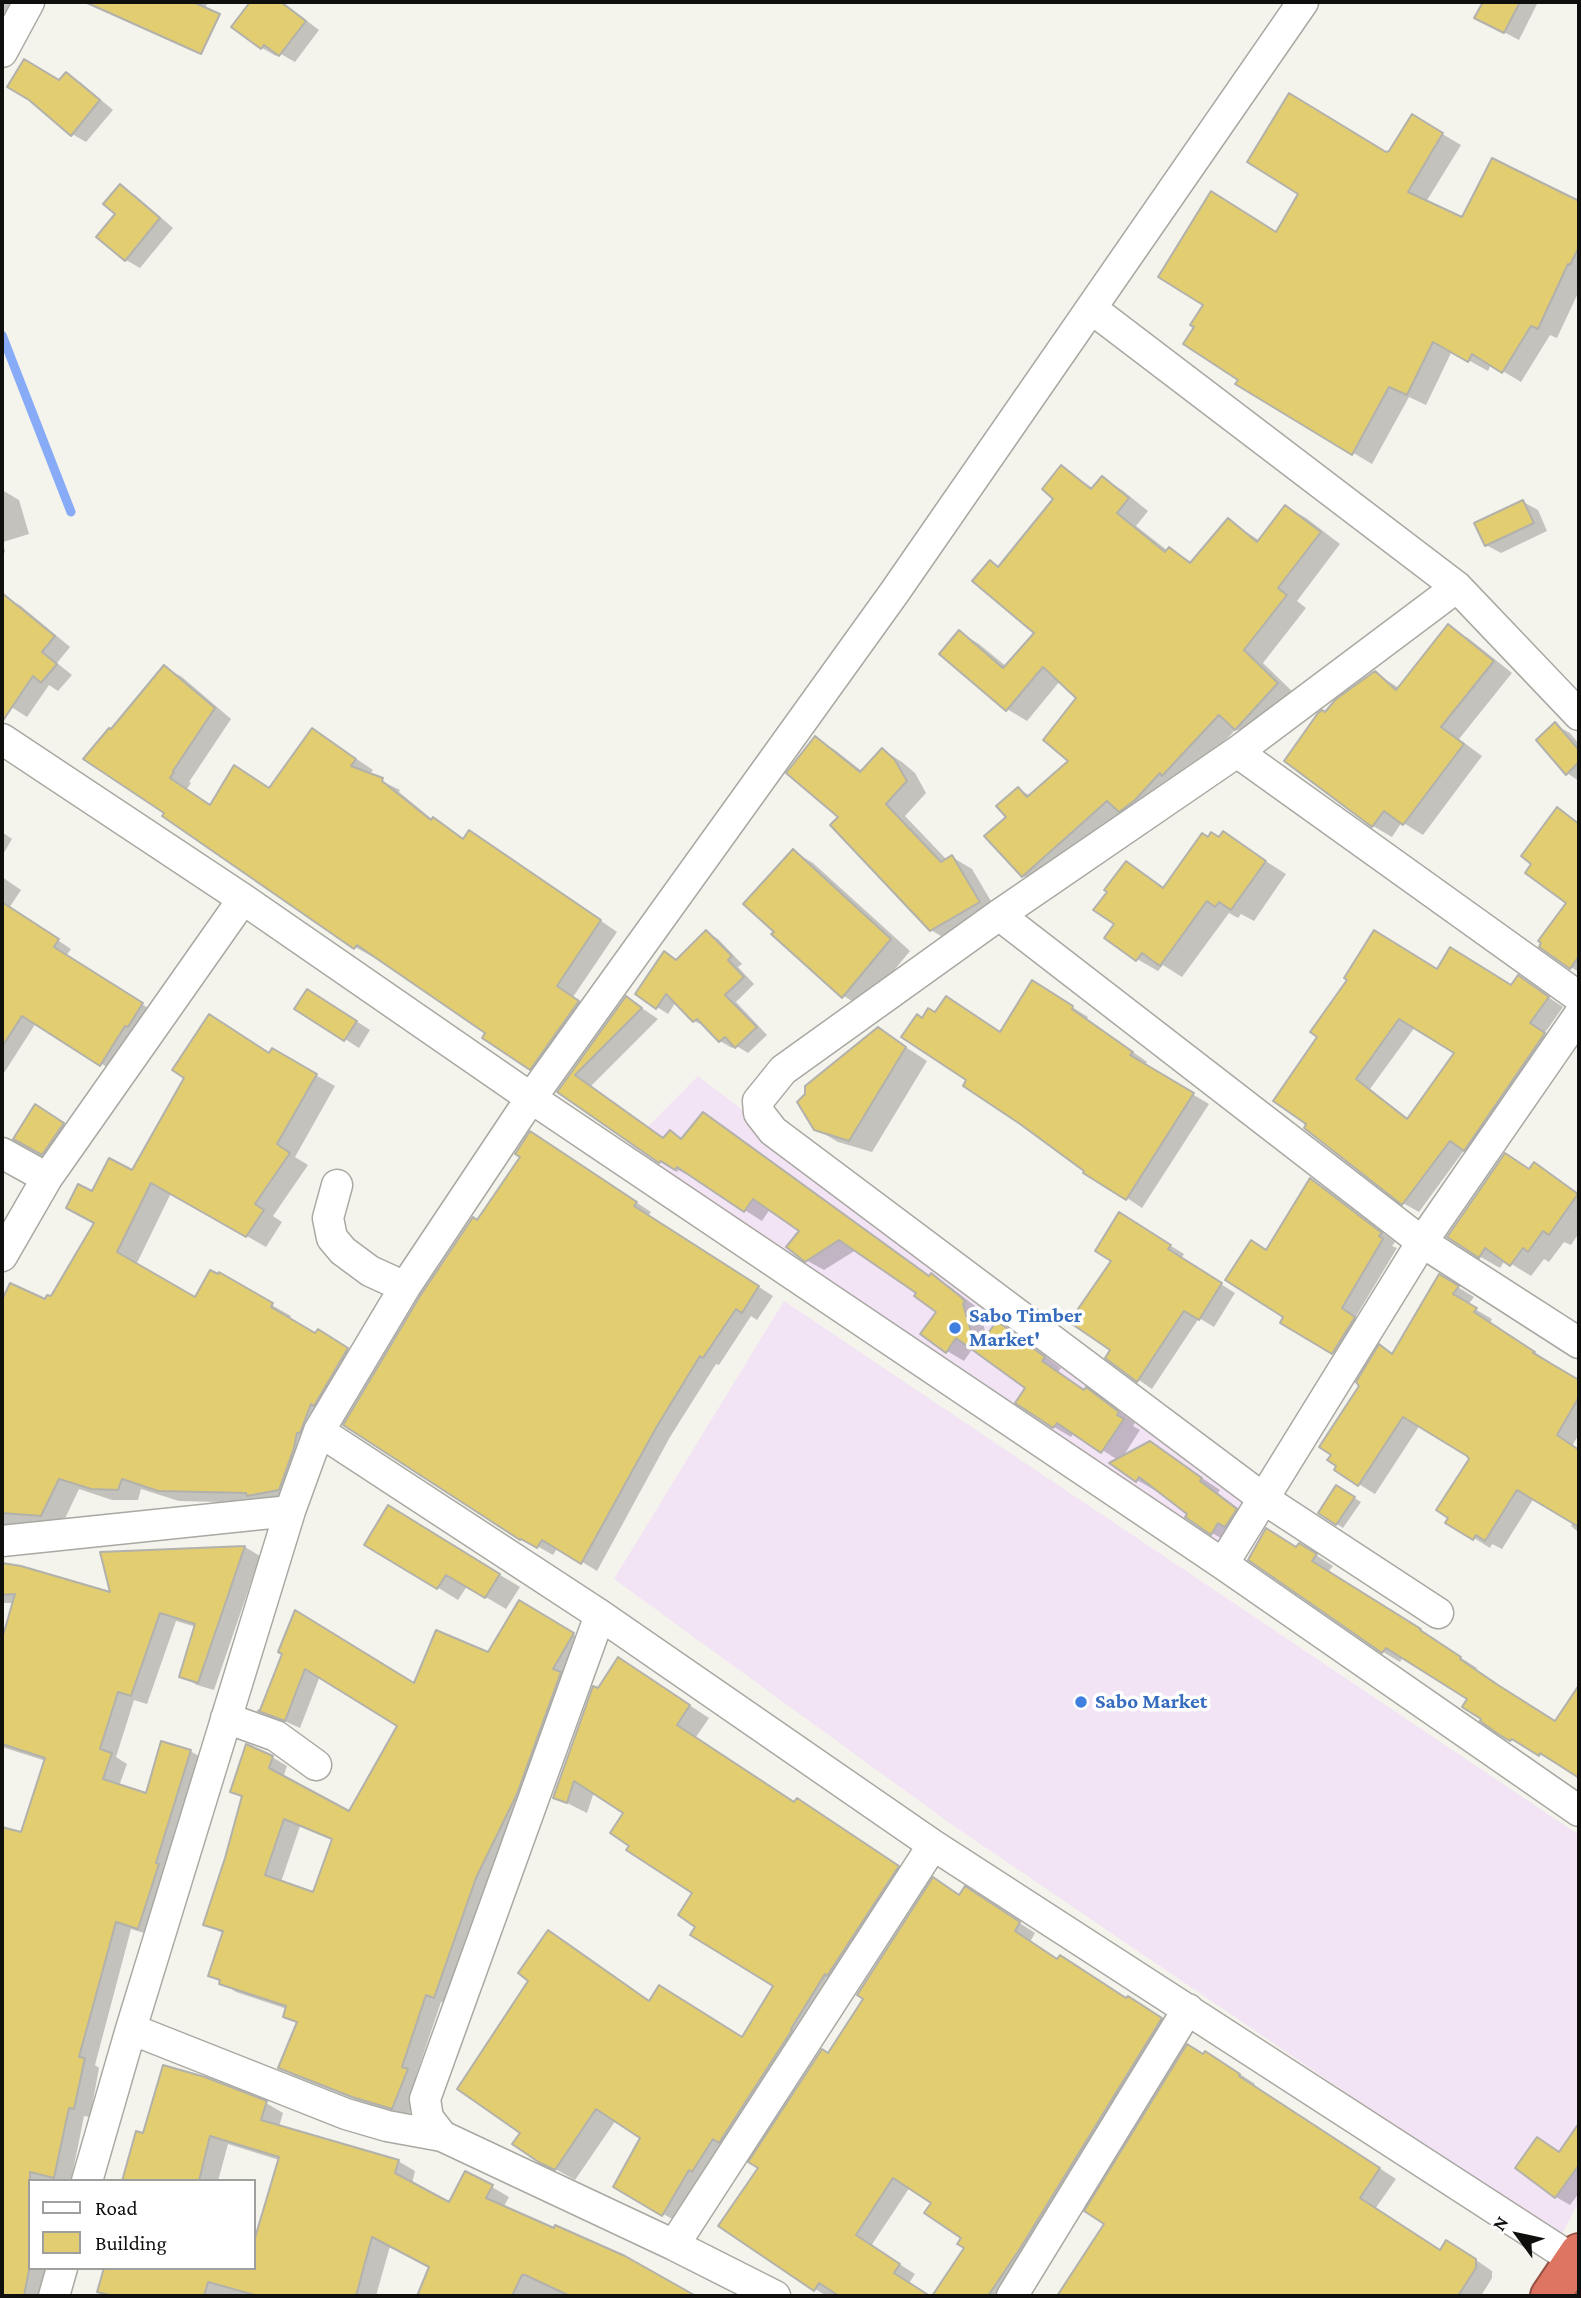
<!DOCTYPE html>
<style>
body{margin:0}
#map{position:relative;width:1581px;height:2298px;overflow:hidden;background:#f4f3ec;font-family:"Crimson Pro",serif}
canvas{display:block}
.frame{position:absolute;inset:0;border:4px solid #0f0f0d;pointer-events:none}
.legend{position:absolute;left:28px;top:2179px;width:228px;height:91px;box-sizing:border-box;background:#fff;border:2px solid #9f9f9e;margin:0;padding:9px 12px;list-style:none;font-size:21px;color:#0f0f0d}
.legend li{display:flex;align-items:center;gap:14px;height:35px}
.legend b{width:35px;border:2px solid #9f9f9e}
.north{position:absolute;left:1483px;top:2200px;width:70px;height:70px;-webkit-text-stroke:5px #fff;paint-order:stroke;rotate:303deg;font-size:19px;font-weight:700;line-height:28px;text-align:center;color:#0f0f0d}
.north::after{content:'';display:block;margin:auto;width:24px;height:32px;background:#0f0f0d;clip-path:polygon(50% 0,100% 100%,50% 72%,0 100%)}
</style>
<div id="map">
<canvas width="1581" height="2298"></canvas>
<div class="frame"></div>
<ul class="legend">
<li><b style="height:9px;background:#fff"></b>Road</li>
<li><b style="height:19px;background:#e2cd70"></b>Building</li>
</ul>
<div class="north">N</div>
</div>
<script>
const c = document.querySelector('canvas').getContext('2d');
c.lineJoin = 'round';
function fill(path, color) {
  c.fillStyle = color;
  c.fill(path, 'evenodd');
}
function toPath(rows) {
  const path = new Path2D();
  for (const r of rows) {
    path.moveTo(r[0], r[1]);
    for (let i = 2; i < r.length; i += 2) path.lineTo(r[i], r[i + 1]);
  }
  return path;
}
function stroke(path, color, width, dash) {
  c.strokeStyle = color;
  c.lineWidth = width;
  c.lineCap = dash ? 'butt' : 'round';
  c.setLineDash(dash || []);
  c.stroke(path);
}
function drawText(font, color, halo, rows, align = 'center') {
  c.font = font + ' "Crimson Pro",serif';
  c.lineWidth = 7;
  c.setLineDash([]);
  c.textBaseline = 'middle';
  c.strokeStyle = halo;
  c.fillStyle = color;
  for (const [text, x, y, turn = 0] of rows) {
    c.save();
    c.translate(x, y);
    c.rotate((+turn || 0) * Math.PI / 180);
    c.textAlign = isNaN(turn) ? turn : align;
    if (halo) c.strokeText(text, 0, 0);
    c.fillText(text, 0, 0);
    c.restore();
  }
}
const commercial = toPath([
 [698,1076,1255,1503,1221,1554,622,1153],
 [784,1301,1579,1835,1579,2201,1560,2238,951,1824,614,1579]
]);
const shadow = toPath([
 [2,2,27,2,18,20,2,11],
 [103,2,208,2,187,48,116,16,101,7],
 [253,2,282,2,319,30,295,62,279,53,276,56,262,48,234,27],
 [1485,2,1538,2,1519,40,1477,18],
 [66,74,80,82,113,110,86,142,72,134],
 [1412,116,1461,145,1426,202,1463,219,1492,160,1579,203,1579,291,1557,338,1550,335,1521,382,1491,364,1488,371,1452,351,1426,405,1409,397,1372,464,1238,384,1277,233,1390,152],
 [120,187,135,195,173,228,140,268,126,260,118,214],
 [1061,467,1094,489,1102,478,1122,490,1148,511,1136,526,1168,551,1170,549,1193,563,1228,520,1260,541,1286,507,1306,518,1340,544,1297,601,1306,608,1263,663,1297,696,1256,740,1236,729,1183,786,1043,887,1023,876,1008,817,1018,789,1031,796,1071,761,1079,698,1060,681,1027,721,1007,709,959,632,979,644,1007,667,1036,633,990,562,1000,568,1056,498],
 [2,490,19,500,29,534,3,542,5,552,2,555],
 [1523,502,1538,510,1547,531,1501,553,1486,545],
 [5,597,21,606,70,647,57,663,72,675,58,691,49,685,27,717,2,701,2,600],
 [1448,627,1468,638,1512,673,1459,739,1482,756,1423,835,1402,822,1392,837,1373,826,1375,673,1399,688],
 [164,667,182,677,231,719,189,782,191,783,186,790,211,806,270,790,313,730,373,770,369,775,400,790,399,792,433,820,465,839,470,832,487,842,617,932,573,997,595,1013,548,1079,531,1068,488,1033,375,955,373,957,355,947,166,813,111,732],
 [1555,725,1570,733,1579,744,1579,781,1567,773],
 [815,738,835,750,863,772,883,750,902,762,915,773,926,793,905,816,947,860,952,857,972,869,998,913,951,942,931,930,840,817],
 [1558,810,1579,823,1579,972,1571,967,1568,902],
 [2,832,12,839,2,856],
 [1223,834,1286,874,1254,921,1241,914,1238,918,1229,913,1182,977,1163,965,1158,971,1137,959,1116,924,1126,863,1165,888,1209,839,1220,839],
 [793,851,813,863,910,951,863,1008,844,996,774,934],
 [2,877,21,890,9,908,71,949,66,956,156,1013,115,1072,36,1023,2,1076],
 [707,932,718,939,742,964,738,967,754,984,736,1002,767,1035,748,1053,735,1045,732,1048,720,1041,707,1027,694,1021,676,1002,668,1014,657,1007,677,961],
 [1438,971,1512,987,1518,977,1563,1007,1544,1034,1560,1043,1480,1158,1465,1149,1419,1212,1403,1203,1306,1128],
 [1415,1027,1457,1052,1409,1119,1370,1089],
 [1048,992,1088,1017,1087,1019,1147,1062,1145,1066,1209,1104,1142,1208,1087,1171,969,1079,923,1019,1001,1033],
 [627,998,658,1019,591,1086,665,1139,670,1132,683,1139,703,1114,721,1124,931,1277,949,1286,979,1309,987,1338,998,1323,1015,1333,1061,1368,1058,1372,1086,1391,1104,1400,1135,1423,1133,1426,1140,1430,1122,1458,1150,1443,1220,1490,1218,1493,1255,1521,1231,1544,1212,1533,1157,1489,1156,1491,1137,1480,1118,1460,1074,1432,1071,1437,1054,1427,1027,1388,973,1348,964,1361,947,1351,938,1312,919,1293,856,1250,824,1270,806,1260,802,1231,770,1209,762,1221,694,1178,678,1170,677,1172,660,1162,560,1091],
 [322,999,370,1030,359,1048,345,1039],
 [878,1029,927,1061,872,1152,838,1142,816,1129],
 [272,1050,335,1086,295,1157,308,1165,273,1216,282,1222,266,1247,171,1193,136,1265,195,1299,219,1275,291,1316,289,1320,316,1335,318,1332,367,1360,298,1501,262,1503,179,1501,141,1489,138,1500,112,1500,79,1489,61,1527,20,1523,20,1527,2,1527,2,1304,11,1285,46,1302,52,1299,96,1223,93,1193,133,1172],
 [50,1115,77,1133,57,1162,15,1138],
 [545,1142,651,1212,648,1216,773,1296,757,1320,751,1316,719,1365,716,1364,670,1437,597,1571,558,1547,553,1555,537,1546,478,1222],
 [1506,1155,1530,1170,1534,1164,1579,1194,1579,1233,1571,1245,1564,1242,1549,1262,1544,1259,1531,1276,1505,1260,1500,1268,1479,1256],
 [1311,1180,1325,1188,1395,1242,1392,1246,1397,1248,1355,1318,1369,1326,1347,1361,1282,1322,1286,1317],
 [1134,1223,1184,1254,1181,1259,1235,1293,1214,1327,1199,1318,1152,1389,1107,1358,1112,1350,1114,1261],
 [1456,1286,1474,1297,1468,1305,1492,1319,1490,1323,1550,1362,1549,1364,1579,1382,1579,1434,1572,1446,1579,1451,1579,1533,1571,1526,1574,1521,1534,1498,1502,1549,1492,1544,1490,1548,1474,1538,1471,1459,1468,1455,1420,1425,1375,1494,1336,1470,1361,1386,1380,1347,1394,1355],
 [1337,1487,1361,1502,1343,1528,1320,1513],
 [409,1520,520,1587,506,1609,467,1586,458,1600,367,1544],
 [245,1547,260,1556,214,1690,197,1685,182,1676,196,1627,176,1621,147,1704,134,1700,116,1757,127,1764,119,1786,147,1795,190,1751,206,1760,154,1936,131,1929,95,2065,99,2068,90,2117,84,2116,71,2181,30,2181,30,2268,46,2268,41,2296,2,2296,2,1829,22,1834,46,1761,2,1747,2,1645,15,1603,2,1603,2,1564,21,1567,112,1594],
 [1297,1549,1316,1555,1333,1566,1328,1572,1437,1640,1436,1642,1477,1668,1476,1670,1516,1697,1556,1723,1579,1688,1579,1776,1558,1762,1556,1764,1530,1748,1528,1750,1499,1732,1470,1698,1403,1657,1400,1662,1383,1652,1250,1559],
 [519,1603,588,1643,450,2005,441,2002,416,2076,422,2080,408,2117,369,2105,295,2076,280,2068,298,2024,285,2016,287,2009,236,1992,210,1975,224,1934,205,1924,227,1858,243,1798,232,1792,272,1757,287,1766,283,1778,350,1813,399,1726,320,1676,300,1728,262,1711,284,1654,415,1685,489,1655],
 [300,1826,333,1840,314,1894,281,1882],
 [619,1659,709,1718,696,1737,796,1803,817,1812,917,1878,683,2225,615,2187,643,2137,616,2120,575,2180,541,2161,522,2132,531,1980,549,1932,568,1943,651,2002,743,2039,775,1986,697,1927,694,1893,632,1845,626,1813,594,1792,587,1813,555,1797,598,1691],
 [960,1896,981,1898,1035,1933,1030,1942,1058,1960,1144,2007,1177,2028,1010,2296,934,2296,967,2248,963,2238,933,2203,910,2187,871,2246,915,2274,909,2283,929,2296,843,2296,836,2292,832,2296,827,2296,815,2289,760,2168,829,2055],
 [1204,2055,1222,2062,1255,2084,1254,2086,1396,2179,1375,2209,1441,2252,1463,2251,1492,2271,1492,2278,1481,2296,1059,2296,1107,2224],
 [266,2103,283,2113,279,2127,398,2161,415,2171,412,2184,450,2204,492,2187,509,2197,503,2208,624,2258,697,2296,419,2296,430,2267,390,2246,376,2296,102,2296,103,2293,254,2268,254,2248,279,2160,228,2144,218,2181,123,2181,145,2136],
 [1571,2137,1579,2142,1579,2193,1570,2205,1556,2197,1538,2139,1560,2153]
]);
const stream = toPath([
 [2,335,71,512]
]);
const building = toPath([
 [85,2,193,2,220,14,201,54,85,2],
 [250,2,281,2,306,21,279,56,264,45,261,49,231,27,250,2],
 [1483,2,1520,2,1504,33,1474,18,1483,2],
 [24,59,59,80,66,72,100,100,71,136,29,100,7,87,24,59],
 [1289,93,1386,152,1389,151,1412,114,1443,133,1408,192,1462,217,1492,158,1579,201,1579,247,1570,265,1568,264,1538,329,1531,326,1502,373,1472,354,1468,362,1433,342,1407,395,1389,387,1352,455,1235,384,1238,380,1183,344,1194,327,1190,325,1203,305,1158,277,1211,191,1276,232,1298,194,1247,162,1289,93],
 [120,184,160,218,125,261,96,237,115,214,103,204,120,184],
 [1061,465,1091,489,1102,476,1129,498,1117,513,1165,552,1169,547,1190,563,1228,518,1257,542,1285,505,1321,532,1278,588,1287,595,1244,650,1278,683,1235,730,1219,715,1162,776,1160,773,1135,800,1119,812,1107,801,1022,877,984,836,1006,817,996,806,1018,787,1027,797,1068,761,1043,740,1076,698,1043,667,1006,711,939,654,959,630,1003,668,1034,633,972,581,990,560,998,567,1053,499,1042,489,1061,465],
 [1523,500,1534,523,1485,546,1474,523,1523,500],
 [2,593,55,636,42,652,57,664,41,683,33,676,2,722,2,593],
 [1448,624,1494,661,1441,727,1464,744,1403,825,1384,811,1372,827,1284,761,1318,713,1322,710,1325,712,1336,699,1375,671,1396,690,1448,624],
 [164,665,215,708,173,771,174,772,170,778,210,805,234,765,269,788,312,728,356,759,351,766,383,778,382,781,431,820,433,817,463,839,469,830,601,920,557,986,579,1001,530,1070,482,1038,485,1033,357,945,354,949,162,816,164,813,83,759,109,728,111,729,164,665],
 [1555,722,1579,750,1579,762,1566,775,1536,740,1555,722],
 [815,736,860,772,882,748,895,760,907,781,886,804,941,862,952,855,980,902,930,931,830,825,838,817,786,773,815,736],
 [1557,807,1579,824,1579,956,1570,969,1539,947,1541,943,1538,941,1566,903,1525,873,1531,864,1521,856,1557,807],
 [1223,831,1266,861,1231,910,1219,902,1215,907,1207,901,1160,966,1142,953,1136,961,1104,938,1114,924,1093,910,1107,892,1104,890,1126,861,1163,888,1202,833,1208,837,1211,832,1219,837,1223,831],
 [793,849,891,939,842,998,771,934,774,932,743,904,793,849],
 [2,902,59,939,54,947,143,1003,128,1027,125,1026,100,1066,22,1016,2,1047,2,902],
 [706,930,732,956,728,960,744,977,725,995,757,1027,735,1048,725,1037,719,1042,697,1019,693,1022,666,994,656,1009,635,994,664,951,676,960,706,930],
 [1374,930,1437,969,1450,947,1511,985,1518,975,1549,997,1530,1023,1545,1033,1464,1151,1450,1141,1402,1205,1304,1128,1306,1124,1273,1101,1317,1037,1310,1032,1347,980,1344,978,1374,930],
 [1399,1019,1454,1053,1407,1119,1356,1079,1399,1019],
 [1032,980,1073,1006,1072,1009,1133,1052,1130,1055,1194,1093,1126,1200,1083,1173,1084,1171,1020,1124,963,1086,966,1080,901,1037,917,1014,922,1018,928,1008,935,1012,946,996,1000,1032,1032,980],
 [307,989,357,1021,344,1041,294,1009,307,989],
 [626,996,642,1008,575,1075,663,1138,670,1130,681,1139,703,1112,929,1276,931,1273,961,1297,965,1302,963,1304,976,1349,997,1321,1045,1357,1042,1361,1084,1390,1086,1387,1119,1412,1117,1415,1124,1419,1101,1453,1057,1423,1053,1428,1015,1403,1025,1388,956,1338,946,1353,920,1334,936,1312,914,1296,916,1293,839,1240,805,1262,786,1247,799,1231,753,1199,744,1212,677,1167,675,1170,661,1161,659,1163,557,1092,626,996],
 [209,1014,269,1053,272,1048,317,1074,277,1144,290,1153,255,1204,264,1210,246,1237,151,1183,117,1252,195,1297,210,1270,218,1274,219,1272,273,1303,271,1307,315,1333,318,1329,348,1348,314,1406,311,1404,300,1433,297,1433,294,1448,279,1490,247,1496,246,1493,158,1491,122,1479,118,1490,91,1489,59,1479,41,1516,2,1513,2,1300,10,1283,45,1299,47,1295,51,1296,94,1223,66,1208,78,1184,92,1191,109,1158,132,1170,184,1078,172,1070,209,1014],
 [878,1027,906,1047,849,1141,814,1130,797,1102,805,1094,805,1086,878,1027],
 [35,1104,64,1123,42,1155,13,1139,35,1104],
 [530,1131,637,1202,634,1206,759,1286,742,1313,736,1309,703,1358,700,1356,656,1428,581,1564,542,1540,537,1548,521,1539,520,1540,343,1425,420,1296,473,1217,477,1220,520,1157,515,1154,530,1131],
 [1505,1153,1529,1169,1534,1162,1578,1194,1549,1235,1543,1231,1528,1252,1523,1248,1510,1266,1485,1248,1479,1258,1447,1237,1505,1153],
 [1310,1178,1382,1233,1379,1236,1383,1239,1342,1308,1355,1317,1332,1354,1280,1323,1283,1317,1225,1280,1251,1240,1266,1250,1310,1178],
 [1119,1212,1171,1245,1168,1249,1222,1283,1199,1320,1184,1311,1137,1382,1105,1358,1110,1350,1069,1322,1111,1261,1095,1251,1119,1212],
 [1439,1274,1459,1286,1453,1294,1477,1308,1474,1312,1535,1352,1533,1353,1579,1380,1579,1397,1557,1435,1579,1450,1579,1527,1517,1490,1485,1541,1476,1535,1473,1540,1445,1523,1448,1518,1436,1510,1469,1459,1467,1456,1403,1417,1358,1486,1334,1470,1336,1466,1327,1460,1331,1455,1319,1447,1359,1386,1356,1382,1379,1344,1392,1354,1439,1274],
 [1150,1441,1202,1478,1200,1481,1237,1509,1225,1527,1218,1523,1211,1535,1185,1517,1187,1514,1139,1477,1136,1482,1109,1463,1150,1441],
 [1336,1485,1355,1497,1336,1525,1318,1513,1336,1485],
 [388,1505,500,1574,485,1598,446,1575,437,1589,364,1545,388,1505],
 [1266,1528,1296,1547,1299,1543,1317,1554,1312,1561,1421,1629,1420,1630,1461,1657,1460,1659,1498,1685,1555,1721,1579,1685,1579,1778,1540,1753,1539,1756,1512,1739,1510,1741,1498,1734,1480,1721,1481,1719,1462,1707,1467,1699,1386,1648,1382,1653,1248,1560,1266,1528],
 [245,1546,198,1683,179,1677,195,1624,160,1613,131,1696,118,1692,100,1749,112,1753,103,1779,146,1793,161,1741,191,1750,156,1863,159,1864,138,1929,116,1922,79,2057,85,2058,74,2109,69,2108,54,2178,30,2172,30,2265,24,2296,2,2296,2,1827,21,1832,45,1758,2,1744,2,1639,15,1594,2,1595,2,1563,21,1566,110,1592,100,1552,245,1546],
 [519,1600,574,1633,553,1669,561,1672,517,1794,476,1878,434,1998,426,1995,402,2067,408,2069,392,2109,352,2097,278,2068,297,2022,283,2017,286,2006,219,1984,220,1980,208,1976,223,1931,203,1925,225,1858,242,1796,230,1792,246,1744,273,1756,269,1768,349,1811,397,1726,305,1669,285,1721,258,1711,260,1710,282,1654,278,1652,295,1610,414,1683,436,1630,488,1652,519,1600],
 [284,1819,332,1839,313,1892,265,1875,284,1819],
 [618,1657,690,1705,677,1725,794,1802,797,1798,899,1866,827,1976,825,1974,791,2029,792,2030,719,2143,713,2139,692,2172,689,2170,662,2216,613,2187,640,2138,596,2109,555,2170,540,2163,512,2144,520,2133,457,2089,528,1981,518,1973,548,1930,649,2001,659,1985,742,2037,773,1986,690,1935,695,1927,678,1915,692,1893,626,1850,629,1846,610,1833,623,1813,574,1781,567,1803,553,1798,593,1686,598,1688,618,1657],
 [933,1877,959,1895,965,1886,1020,1922,1015,1931,1057,1959,1060,1955,1126,1998,1128,1996,1162,2018,1021,2247,988,2296,932,2296,964,2248,957,2244,961,2238,924,2213,931,2203,893,2178,856,2235,900,2264,894,2273,930,2296,839,2296,819,2283,814,2291,718,2226,758,2168,748,2162,822,2049,828,2053,863,1999,857,1995,933,1877],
 [1187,2044,1203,2054,1205,2051,1240,2074,1239,2076,1380,2168,1360,2198,1440,2250,1446,2240,1476,2259,1476,2268,1458,2296,1057,2296,1104,2224,1084,2211,1187,2044],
 [163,2065,205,2077,267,2101,261,2120,399,2160,395,2173,449,2202,465,2171,493,2185,486,2198,554,2228,555,2225,625,2256,696,2296,570,2296,525,2275,522,2275,512,2296,417,2296,429,2267,372,2237,356,2296,258,2296,208,2282,204,2296,113,2296,97,2292,104,2268,254,2268,254,2241,279,2157,210,2136,199,2181,122,2181,136,2131,143,2133,163,2065],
 [1579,2123,1579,2165,1555,2198,1515,2168,1537,2137,1559,2152,1579,2123]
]);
const minor = toPath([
 [2,52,29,2],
 [1092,309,1457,587,1579,715],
 [2,739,243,899,531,1098,1223,1564,1579,1811],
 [1237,752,1579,997],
 [999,915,1422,1242,1579,1343],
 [2,1153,47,1178],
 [337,1185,328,1218,332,1238,343,1251,370,1271,405,1287],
 [2,1256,47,1178,243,899],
 [319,1431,600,1615,933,1845,1574,2260],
 [2,1541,290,1511],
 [1223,1564,1422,1242,1579,1015],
 [1438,1613,1264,1499,773,1131,759,1113,758,1101,783,1070,999,915,1237,752,1457,587],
 [600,1615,425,2099,428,2118,442,2136,674,2245,775,2296],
 [226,1718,276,1736,316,1765],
 [131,2029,346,2114,387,2126,442,2136],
 [87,2181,131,2029,290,1511,319,1431,405,1287,531,1098,894,593,1303,2],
 [674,2245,933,1845],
 [54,2296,62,2268],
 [1012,2296,1188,2009]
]);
const highway = toPath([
 [1550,2296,1579,2253]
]);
const markers = [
 [955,1328,7,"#3f7fe0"],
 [1081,1702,7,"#3f7fe0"]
];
const shopNames = [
 ["Sabo Timber",969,1316],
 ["Market'",969,1340],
 ["Sabo Market",1095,1702]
];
fill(commercial, '#f2e3f5');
fill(shadow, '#0003');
stroke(stream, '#87abf6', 9);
fill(building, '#e2cd70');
stroke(building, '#b2b1ab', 2);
stroke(minor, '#a9a8a2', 33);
stroke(highway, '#955144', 42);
stroke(minor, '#fff', 30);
stroke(highway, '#dd7562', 38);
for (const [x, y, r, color] of markers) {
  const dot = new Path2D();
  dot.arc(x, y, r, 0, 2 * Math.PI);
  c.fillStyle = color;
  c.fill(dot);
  stroke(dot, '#fff', 2.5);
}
drawText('bold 21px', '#366cbe', '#fff', shopNames, 'left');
</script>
